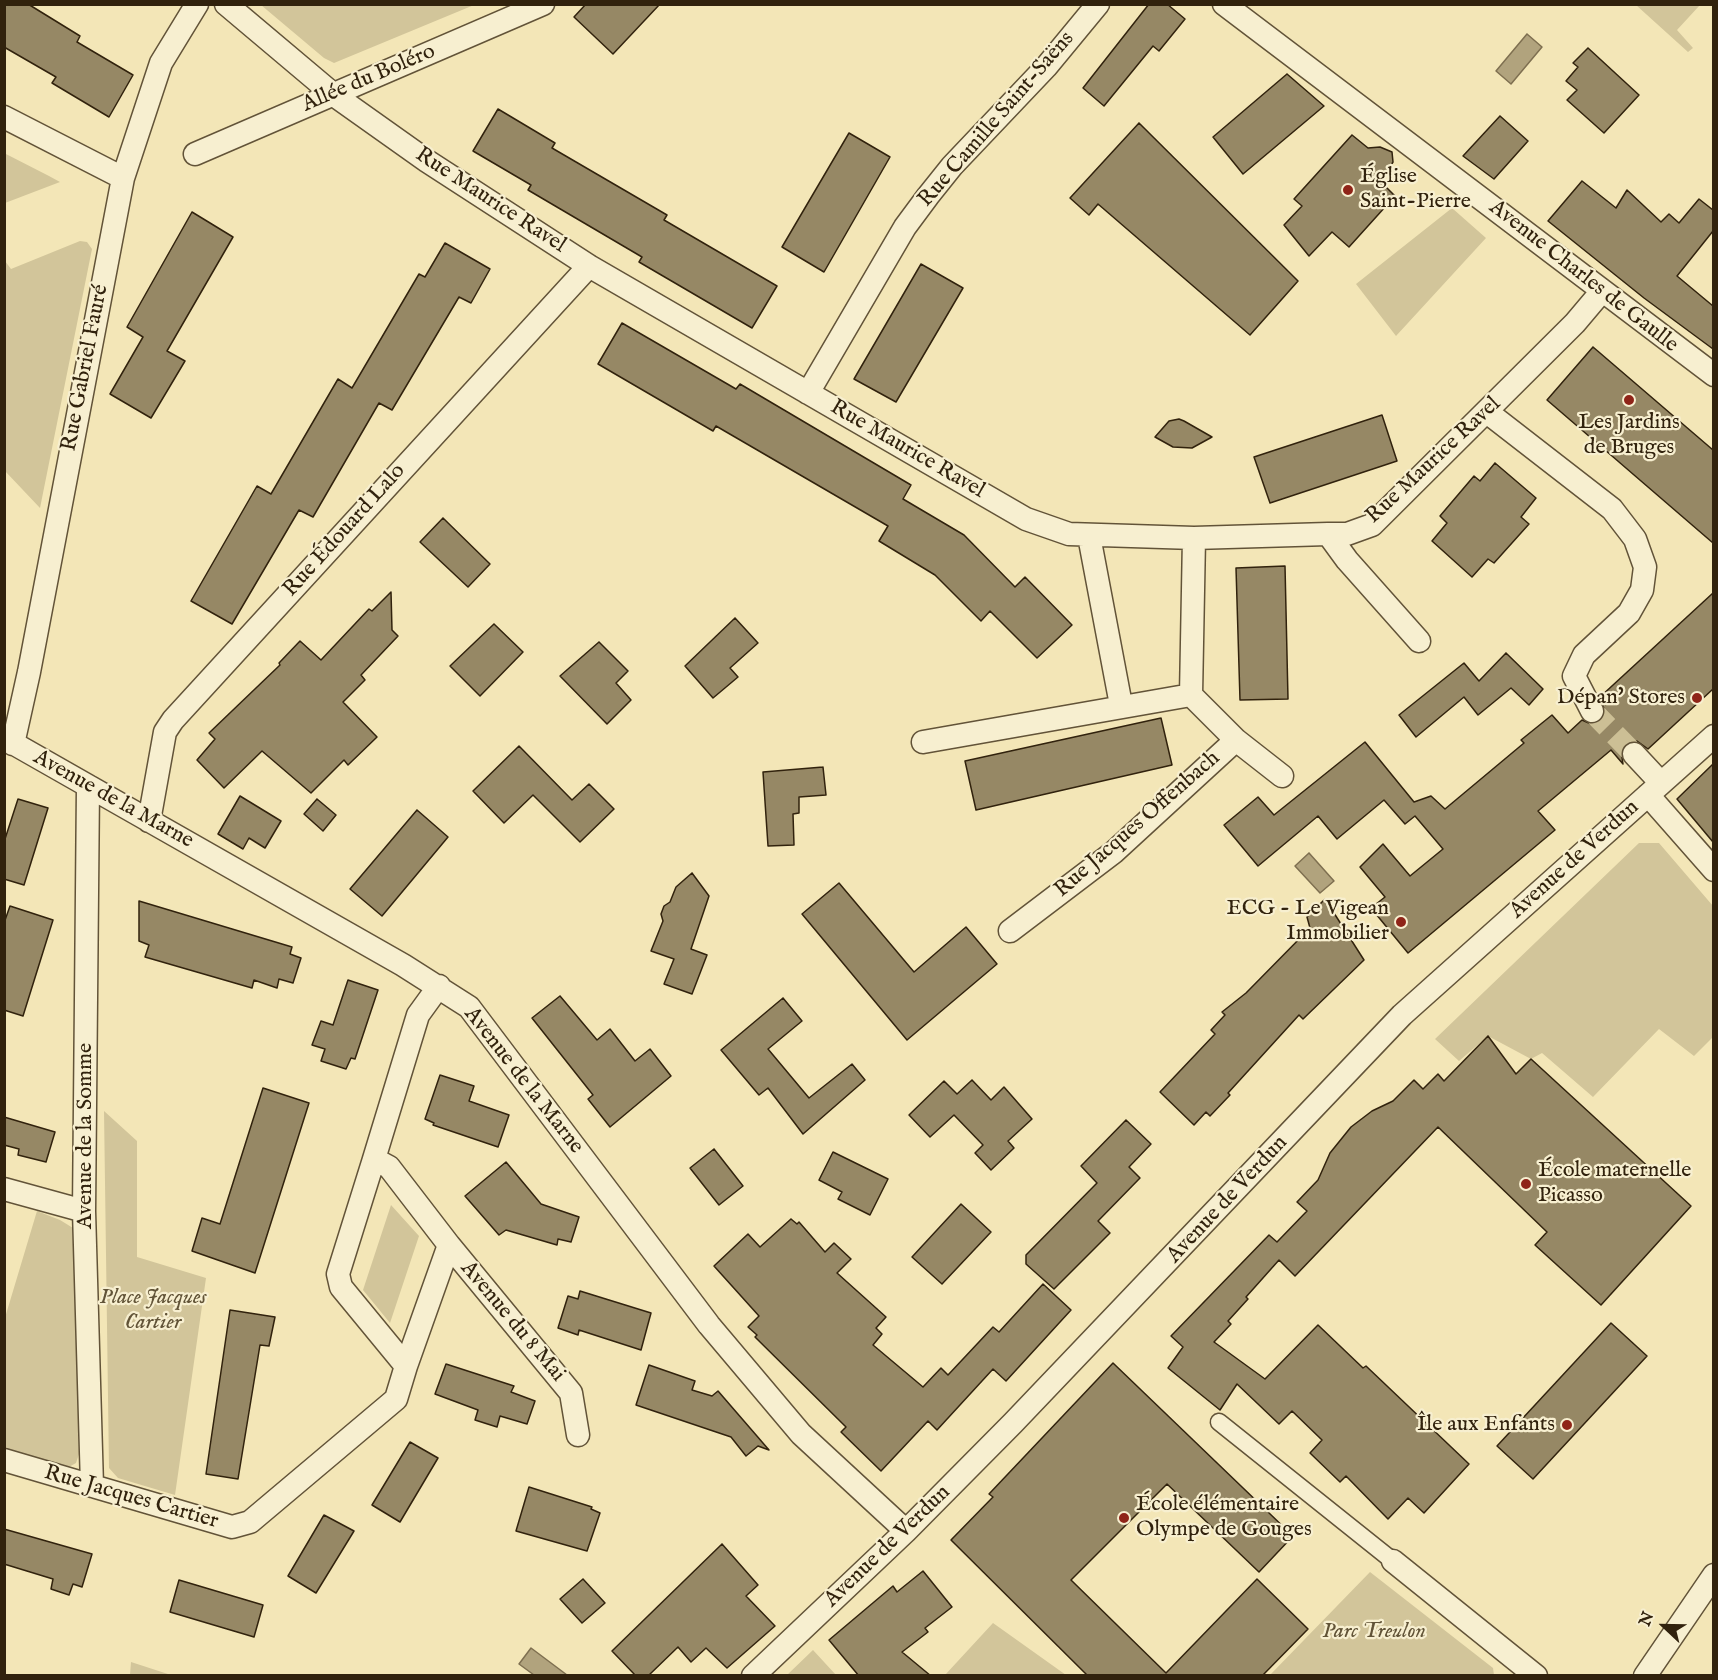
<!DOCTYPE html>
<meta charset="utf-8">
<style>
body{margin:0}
#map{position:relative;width:1718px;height:1680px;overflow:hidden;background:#f3e6b7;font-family:"IM FELL English",serif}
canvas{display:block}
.frame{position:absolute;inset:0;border:6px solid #31220d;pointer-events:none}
.north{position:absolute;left:1634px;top:1596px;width:60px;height:60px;-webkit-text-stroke:4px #f7efd0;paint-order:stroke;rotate:292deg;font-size:16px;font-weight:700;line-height:24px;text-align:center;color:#31220d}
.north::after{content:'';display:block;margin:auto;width:21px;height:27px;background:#31220d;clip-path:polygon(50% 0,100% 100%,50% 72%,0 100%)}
</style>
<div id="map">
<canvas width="1718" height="1680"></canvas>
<div class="frame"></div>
<div class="north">N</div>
</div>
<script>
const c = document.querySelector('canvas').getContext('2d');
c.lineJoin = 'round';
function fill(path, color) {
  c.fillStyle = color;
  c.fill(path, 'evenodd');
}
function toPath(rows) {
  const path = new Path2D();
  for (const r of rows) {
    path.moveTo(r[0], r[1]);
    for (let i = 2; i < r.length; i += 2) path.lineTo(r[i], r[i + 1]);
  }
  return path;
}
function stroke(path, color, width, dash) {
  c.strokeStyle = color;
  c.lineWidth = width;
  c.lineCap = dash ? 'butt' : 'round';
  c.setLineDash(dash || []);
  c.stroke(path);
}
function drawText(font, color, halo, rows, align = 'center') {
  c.font = font + ' "IM FELL English",serif';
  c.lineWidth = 4.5;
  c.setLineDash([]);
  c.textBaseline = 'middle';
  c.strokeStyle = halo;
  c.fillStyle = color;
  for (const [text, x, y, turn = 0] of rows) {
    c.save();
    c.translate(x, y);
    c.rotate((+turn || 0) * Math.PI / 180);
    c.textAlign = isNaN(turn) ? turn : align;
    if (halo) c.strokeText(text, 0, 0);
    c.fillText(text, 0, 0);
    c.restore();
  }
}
const green = toPath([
 [261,5,474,5,334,63,324,58],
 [1636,5,1700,5,1677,30,1693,48,1688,52],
 [4,153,49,176,60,182,5,203],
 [1452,208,1486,238,1396,336,1356,284],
 [80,241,87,242,92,249,40,508,5,471,5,261,11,269],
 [1639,843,1659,843,1713,906,1713,1037,1694,1056,1659,1029,1593,1097,1542,1053,1531,1059,1488,1036,1459,1061,1435,1039],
 [104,1111,137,1141,137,1257,206,1278,175,1495,118,1478,109,1468],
 [391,1205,419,1236,390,1323,363,1290],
 [37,1211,60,1220,73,1228,77,1238,79,1454,76,1463,67,1468,5,1452,4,1321],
 [1370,1572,1493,1668,1494,1675,1270,1675],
 [993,1623,1066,1675,945,1675],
 [813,1650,836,1675,787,1675],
 [131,1662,171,1675,130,1675]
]);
const water = toPath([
 [1527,34,1542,47,1511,84,1496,71,1527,34],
 [1309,853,1334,881,1320,893,1295,866,1309,853],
 [531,1648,567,1675,534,1675,519,1664,531,1648]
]);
const building = toPath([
 [4,4,28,4,80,36,77,42,133,75,109,117,52,83,56,77,4,47,4,4],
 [586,4,660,4,613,54,574,17,586,4],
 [1149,4,1167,4,1185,19,1159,51,1153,46,1104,106,1083,88,1149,4],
 [1588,48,1639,95,1604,133,1567,100,1577,90,1566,81,1578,67,1573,63,1588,48],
 [1287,74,1324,106,1243,174,1213,137,1287,74],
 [498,109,555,143,552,148,667,215,664,220,777,286,752,328,639,262,642,257,528,190,531,185,473,151,498,109],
 [1500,116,1528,141,1494,179,1463,156,1500,116],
 [1139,123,1298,281,1250,335,1098,204,1089,215,1070,198,1139,123],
 [849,133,890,157,824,272,782,247,849,133],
 [1352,135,1368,148,1380,147,1392,152,1393,162,1381,182,1395,196,1349,247,1332,232,1309,256,1284,225,1302,206,1294,199,1352,135],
 [1582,181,1616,208,1627,190,1661,222,1669,214,1679,223,1699,199,1713,210,1713,231,1677,276,1713,306,1713,349,1644,298,1548,221,1582,181],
 [192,212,233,237,167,351,185,361,151,418,110,394,143,337,127,327,192,212],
 [445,243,490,269,471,303,459,297,392,410,379,403,313,517,299,510,232,624,191,601,257,486,271,494,338,379,352,388,419,274,425,277,445,243],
 [921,264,963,288,896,402,854,379,921,264],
 [622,323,736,389,740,384,911,485,903,499,964,535,1015,587,1025,577,1072,625,1037,658,990,611,981,621,935,575,879,541,888,526,716,426,713,431,598,364,622,323],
 [1593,347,1713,450,1713,543,1547,400,1593,347],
 [1382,415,1397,461,1270,503,1254,457,1382,415],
 [1179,419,1184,421,1212,437,1192,448,1173,447,1155,437,1169,421,1179,419],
 [1495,463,1536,498,1521,517,1529,524,1494,563,1488,559,1472,577,1432,541,1447,523,1440,516,1474,476,1480,481,1495,463],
 [443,518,490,564,468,587,420,542,443,518],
 [1285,566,1288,699,1240,700,1236,568,1285,566],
 [391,592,392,630,398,636,361,675,365,680,343,702,377,737,348,765,344,760,311,793,262,751,224,788,197,760,215,739,209,733,280,665,279,663,300,641,321,660,369,609,372,611,391,592],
 [1713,593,1713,689,1648,749,1637,741,1625,744,1621,751,1623,764,1611,750,1538,811,1555,830,1408,953,1371,908,1385,897,1360,867,1383,844,1410,876,1443,849,1415,816,1405,824,1384,800,1337,839,1318,816,1258,866,1224,825,1258,797,1274,815,1365,742,1414,802,1431,796,1445,809,1524,743,1521,740,1552,715,1568,733,1582,720,1591,724,1599,723,1605,712,1600,697,1713,593],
 [735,618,758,643,730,668,738,677,713,698,685,666,735,618],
 [494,624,523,652,480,696,450,666,494,624],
 [599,642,628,671,616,683,631,700,607,724,560,676,599,642],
 [1506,653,1543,689,1529,705,1511,688,1478,715,1464,697,1416,737,1399,715,1464,663,1479,681,1506,653],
 [1161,718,1172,765,976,810,965,761,1161,718],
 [519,746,572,800,589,784,614,809,580,842,533,795,504,823,473,791,519,746],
 [1713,764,1713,842,1677,799,1713,764],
 [823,767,826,795,799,797,799,813,793,814,794,845,768,846,763,772,823,767],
 [240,796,281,821,265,848,249,838,243,849,218,834,240,796],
 [18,799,48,808,24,885,4,879,4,842,18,799],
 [317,799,336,815,323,831,304,814,317,799],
 [417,810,448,837,382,916,350,889,417,810],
 [692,873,709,896,691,949,707,955,692,994,664,984,674,959,651,951,663,921,661,914,664,906,670,902,676,887,692,873],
 [839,883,914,972,966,927,997,964,907,1040,802,914,839,883],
 [1325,899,1364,960,1303,1019,1299,1015,1228,1093,1230,1095,1210,1116,1206,1112,1194,1125,1160,1092,1215,1034,1211,1030,1225,1015,1222,1012,1246,993,1310,928,1307,917,1325,899],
 [139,901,292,947,290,954,301,958,293,983,279,979,277,988,254,980,252,988,145,957,149,945,139,941,139,901],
 [10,906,53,920,23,1016,4,1010,4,923,10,906],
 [348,980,378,990,355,1059,351,1058,346,1069,321,1061,325,1049,312,1045,321,1021,333,1025,348,980],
 [560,996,597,1040,610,1029,635,1061,650,1049,671,1076,610,1127,588,1099,593,1095,532,1018,560,996],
 [783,998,802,1021,768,1049,809,1098,852,1064,865,1080,803,1134,768,1088,759,1095,721,1050,783,998],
 [1488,1036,1516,1074,1531,1059,1691,1206,1601,1305,1535,1245,1547,1232,1438,1127,1295,1276,1279,1260,1246,1297,1248,1299,1228,1321,1231,1324,1214,1342,1265,1379,1318,1325,1363,1368,1366,1366,1469,1464,1424,1513,1408,1498,1388,1519,1346,1476,1340,1482,1310,1453,1322,1440,1292,1411,1279,1424,1237,1384,1220,1410,1168,1368,1183,1347,1171,1336,1269,1235,1277,1242,1307,1211,1297,1202,1318,1180,1330,1153,1351,1127,1372,1111,1393,1101,1414,1080,1423,1089,1438,1074,1444,1081,1488,1036],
 [440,1075,474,1086,469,1101,509,1115,498,1147,433,1125,434,1123,425,1119,440,1075],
 [972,1080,991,1100,1004,1087,1032,1119,1008,1141,1014,1148,991,1170,975,1153,983,1145,954,1115,930,1137,909,1115,944,1081,957,1094,972,1080],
 [263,1088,309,1103,255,1273,192,1251,202,1218,220,1224,263,1088],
 [4,1117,55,1132,46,1162,18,1155,19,1149,4,1145,4,1117],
 [1126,1120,1151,1144,1129,1167,1140,1178,1098,1221,1110,1233,1054,1289,1026,1264,1026,1255,1097,1183,1081,1166,1126,1120],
 [714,1149,743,1186,719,1205,690,1168,714,1149],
 [833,1152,888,1179,870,1215,838,1199,842,1192,819,1180,833,1152],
 [506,1162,541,1204,579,1217,571,1242,558,1239,557,1245,506,1230,499,1235,465,1196,506,1162],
 [961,1204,991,1232,942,1284,912,1257,961,1204],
 [791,1219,797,1224,799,1222,825,1252,834,1243,851,1259,837,1273,886,1317,876,1328,882,1334,873,1345,923,1387,941,1368,948,1375,993,1327,999,1332,1043,1284,1071,1310,1006,1381,993,1369,937,1430,928,1421,881,1471,841,1432,846,1427,755,1337,757,1335,748,1327,759,1316,714,1266,748,1234,760,1247,791,1219],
 [580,1291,651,1313,641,1350,579,1330,578,1335,558,1328,568,1296,578,1299,580,1291],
 [230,1310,275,1317,269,1346,260,1345,238,1479,206,1474,230,1310],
 [1611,1323,1647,1356,1533,1479,1497,1446,1611,1323],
 [1113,1363,1293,1536,1259,1572,1167,1484,1071,1580,1166,1673,1257,1579,1308,1629,1262,1676,1088,1676,951,1540,993,1497,989,1494,1113,1363],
 [446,1364,514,1386,511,1392,535,1401,527,1424,500,1416,497,1427,475,1420,478,1410,435,1394,446,1364],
 [649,1365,695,1381,692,1390,712,1396,718,1391,769,1450,758,1446,746,1456,731,1437,636,1405,649,1365],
 [410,1442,438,1458,400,1522,372,1505,410,1442],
 [529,1487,592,1507,591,1509,600,1513,587,1551,516,1531,529,1487],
 [324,1515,354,1531,316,1593,288,1576,324,1515],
 [4,1529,92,1554,82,1587,73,1584,69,1595,51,1589,53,1579,4,1564,4,1529],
 [722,1544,758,1585,746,1596,775,1626,727,1668,706,1648,691,1662,678,1647,648,1676,636,1676,612,1651,722,1544],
 [923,1571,952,1607,925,1628,928,1632,902,1652,931,1676,859,1676,829,1640,893,1586,897,1592,923,1571],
 [583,1579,605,1603,582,1623,560,1599,583,1579],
 [179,1580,263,1605,254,1637,170,1612,179,1580]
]);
const minorTunnel = toPath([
 [1592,711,1634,754]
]);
const pedestrian = toPath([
 [1219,1422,1393,1561]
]);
const minor = toPath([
 [226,4,334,95,427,161,589,266,1026,519,1069,534,1194,538,1328,534,1347,534,1372,525,1575,323,1602,291],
 [1224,4,1714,375],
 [4,117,123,178],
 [195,154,543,4],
 [808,393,905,227,928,196,952,166,1046,67,1098,4],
 [1487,412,1612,509,1635,539,1645,567,1642,590,1629,613,1584,655,1574,676,1592,711],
 [1328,534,1347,560,1419,641],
 [1089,536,1121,705],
 [1191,695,1236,740,1282,776],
 [4,738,403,965,469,1007,709,1325,801,1434,906,1531],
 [923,742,1191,695,1194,538],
 [13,744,29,672,123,178,161,63,197,4],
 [1634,754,1661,783],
 [88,786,84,1211,92,1486],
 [1648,795,1714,870],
 [149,821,165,732,173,720,589,266],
 [1010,931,1114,852,1236,740],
 [374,1159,389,1167,449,1245,406,1366,341,1287,338,1274,374,1159],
 [374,1159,418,1015,439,986],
 [4,1189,84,1211],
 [449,1245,571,1393,578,1435],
 [4,1460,232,1527,250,1522,396,1399,406,1366],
 [1393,1561,1536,1676],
 [753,1676,906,1531,1013,1423,1402,1015,1714,736],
 [1645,1676,1714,1575]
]);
const markers = [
 [1348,190,6,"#8f2418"],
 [1629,400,6,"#8f2418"],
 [1697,698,6,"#8f2418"],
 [1401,922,6,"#8f2418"],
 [1526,1184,6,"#8f2418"],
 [1567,1425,6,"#8f2418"],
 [1124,1518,6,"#8f2418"]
];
const streetNames = [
 ["Allée du Boléro",369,79,-23],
 ["Rue Camille Saint-Saëns",997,120,-49],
 ["Rue Maurice Ravel",490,201,33],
 ["Avenue Charles de Gaulle",1583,277,38],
 ["Rue Gabriel Fauré",86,368,-79],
 ["Rue Maurice Ravel",907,450,30],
 ["Rue Maurice Ravel",1434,461,-43],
 ["Rue Édouard Lalo",345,531,-48],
 ["Avenue de la Marne",113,800,29],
 ["Rue Jacques Offenbach",1138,825,-41],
 ["Avenue de Verdun",1575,860,-42],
 ["Avenue de la Marne",523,1081,52],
 ["Avenue de la Somme",86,1136,-90],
 ["Avenue de Verdun",1228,1200,-47],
 ["Avenue du 8 Mai",512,1322,50],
 ["Rue Jacques Cartier",131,1498,16],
 ["Avenue de Verdun",888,1547,-44]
];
const poiNames = [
 ["Église",1360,177],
 ["Saint-Pierre",1360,202],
 ["Les Jardins",1629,423,"center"],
 ["de Bruges",1629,448,"center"],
 ["Dépan' Stores",1685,698,"right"],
 ["ECG - Le Vigean",1389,909,"right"],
 ["Immobilier",1389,934,"right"],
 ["École maternelle",1538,1171],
 ["Picasso",1538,1196],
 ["Île aux Enfants",1555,1425,"right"],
 ["École élémentaire",1136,1505],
 ["Olympe de Gouges",1136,1530]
];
const parkNames = [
 ["Place Jacques",153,1298],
 ["Cartier",153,1323],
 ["Parc Treulon",1374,1632]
];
fill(green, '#d2c59a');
fill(water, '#b1a37d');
stroke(water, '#7e6f50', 1.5);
fill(building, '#968865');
stroke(building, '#31220d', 1.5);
stroke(minorTunnel, '#ccbf95', 22, [22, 11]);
stroke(pedestrian, '#625338', 19);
stroke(minor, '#625338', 25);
stroke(pedestrian, '#f7efd0', 16);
stroke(minor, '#f7efd0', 22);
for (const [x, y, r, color] of markers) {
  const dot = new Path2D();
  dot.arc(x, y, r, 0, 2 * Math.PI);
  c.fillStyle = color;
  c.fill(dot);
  stroke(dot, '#f7efd0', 2);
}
drawText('22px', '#31220d', '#f7efd0', streetNames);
drawText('22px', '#31220d', '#f7efd0', poiNames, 'left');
drawText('italic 22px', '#615337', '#f7efd0', parkNames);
</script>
